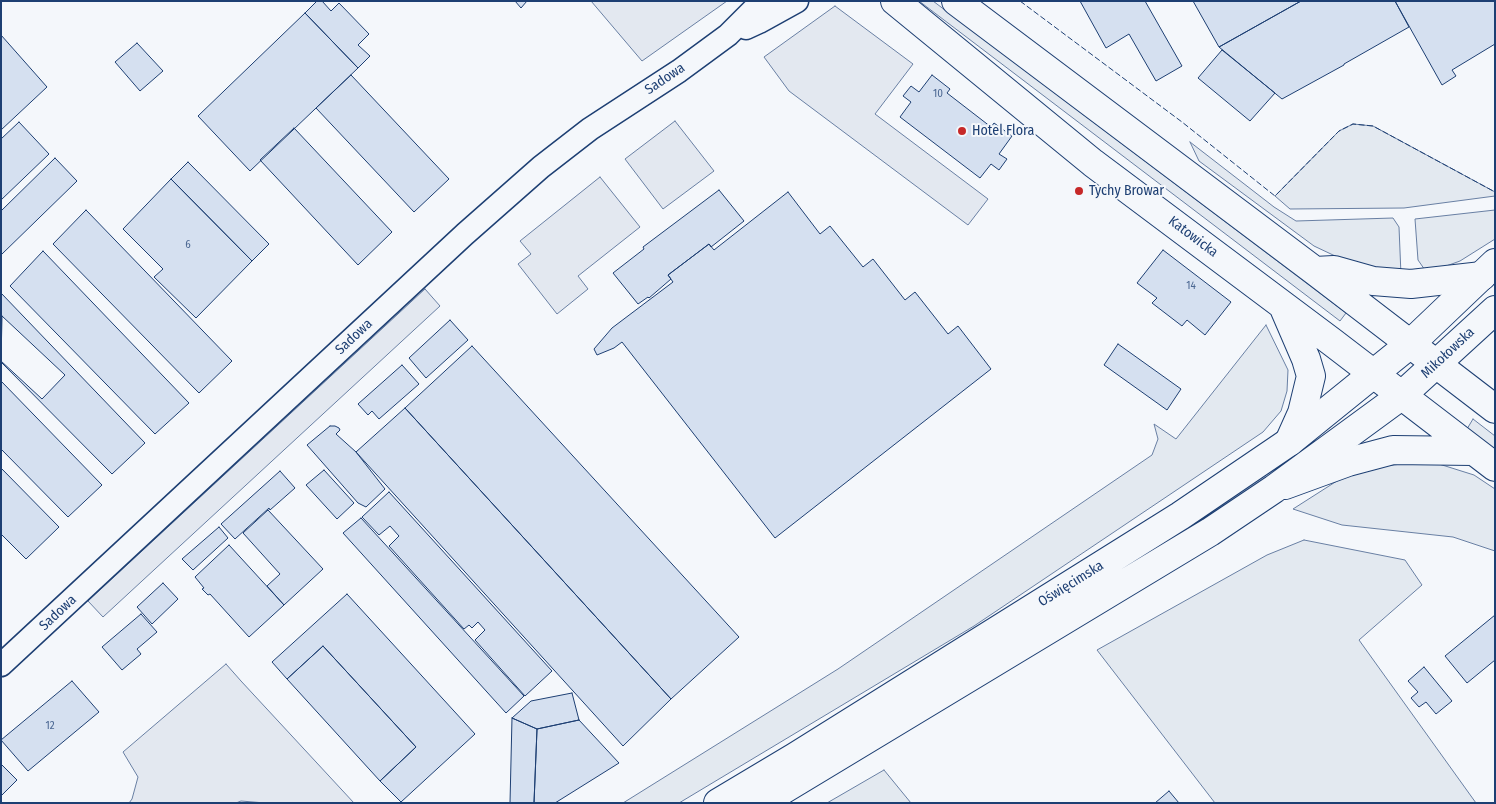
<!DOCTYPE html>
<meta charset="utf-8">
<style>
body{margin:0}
#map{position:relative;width:1496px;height:804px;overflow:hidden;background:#f4f7fb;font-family:"Fira Sans Condensed",sans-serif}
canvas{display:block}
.frame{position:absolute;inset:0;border:2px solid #1d3f73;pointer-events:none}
</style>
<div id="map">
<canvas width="1496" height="804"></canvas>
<div class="frame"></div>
</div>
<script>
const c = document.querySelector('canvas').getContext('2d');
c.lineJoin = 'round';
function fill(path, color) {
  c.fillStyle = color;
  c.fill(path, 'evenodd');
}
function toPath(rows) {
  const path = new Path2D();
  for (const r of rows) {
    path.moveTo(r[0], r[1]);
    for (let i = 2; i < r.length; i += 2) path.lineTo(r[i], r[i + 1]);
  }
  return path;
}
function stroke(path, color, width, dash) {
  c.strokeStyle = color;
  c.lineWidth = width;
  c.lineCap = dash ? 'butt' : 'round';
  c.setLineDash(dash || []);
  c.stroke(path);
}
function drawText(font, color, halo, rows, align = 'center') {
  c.font = font + ' "Fira Sans Condensed",sans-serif';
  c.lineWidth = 4;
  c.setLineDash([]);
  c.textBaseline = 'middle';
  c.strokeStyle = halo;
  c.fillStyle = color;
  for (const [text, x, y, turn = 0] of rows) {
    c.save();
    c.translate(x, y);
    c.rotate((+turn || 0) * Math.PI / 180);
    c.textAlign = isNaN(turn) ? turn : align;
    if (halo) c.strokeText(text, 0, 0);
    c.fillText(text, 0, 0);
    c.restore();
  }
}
const green = toPath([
 [919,1,933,1,1346,313,1340,321,919,1],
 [1353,124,1373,126,1495,192,1495,196,1404,208,1290,209,1275,196,1339,131,1353,124],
 [1190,142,1274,207,1296,221,1393,218,1399,227,1401,275,1350,263,1314,246,1199,161,1190,142],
 [1495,210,1495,239,1460,261,1427,273,1418,260,1415,219,1495,210],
 [1266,325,1288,370,1287,391,1281,411,1263,432,974,626,679,803,623,803,838,669,1152,455,1158,439,1154,424,1176,439,1266,325],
 [1473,419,1495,436,1495,450,1467,429,1473,419],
 [1420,462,1439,464,1474,475,1495,489,1495,551,1453,537,1342,525,1293,509,1340,479,1375,467,1420,462],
 [1304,540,1405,560,1422,585,1359,640,1476,803,1215,803,1097,650,1267,555,1304,540],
 [884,770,911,803,827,803,884,770]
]);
const parking = toPath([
 [591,1,727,1,642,61,591,1],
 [835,6,913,64,875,114,988,199,968,225,789,91,764,57,835,6],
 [675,121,714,171,663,209,625,159,675,121],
 [600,177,640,227,578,276,588,289,557,314,518,264,531,254,520,241,600,177],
 [425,289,440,306,103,617,88,601,425,289],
 [226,664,241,681,354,803,265,803,241,801,236,803,129,803,132,799,138,777,123,752,226,664]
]);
const building = toPath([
 [317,1,322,1,331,11,339,3,369,34,358,45,370,56,358,68,305,13,317,1],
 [515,1,527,1,521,8,515,1],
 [1080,1,1145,1,1182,66,1156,81,1129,34,1106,48,1080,1],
 [1193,1,1301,1,1219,47,1193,1],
 [1301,1,1395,1,1409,27,1344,64,1344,65,1282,99,1219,47,1301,1],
 [1395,1,1495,1,1495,44,1452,70,1456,76,1442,85,1395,1],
 [305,13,358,68,250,171,198,116,305,13],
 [1,35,47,87,1,130,1,35],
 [137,43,163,71,140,91,115,62,137,43],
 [1222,50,1275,93,1250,121,1198,78,1222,50],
 [351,75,449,179,414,212,316,108,351,75],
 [932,75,950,89,947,93,991,127,994,123,1012,136,999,154,1007,159,999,170,991,164,980,178,900,117,911,102,903,96,911,86,919,92,932,75],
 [19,122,49,154,1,200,1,139,19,122],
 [294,128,392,232,358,265,260,160,294,128],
 [55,158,77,181,1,255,1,211,55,158],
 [188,162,269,244,252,261,171,179,188,162],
 [171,179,252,261,196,318,154,277,163,269,123,229,171,179],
 [719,190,744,221,711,247,709,244,668,275,671,279,649,298,648,297,638,304,613,273,644,249,643,247,719,190],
 [788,192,820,234,830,226,863,267,873,259,905,300,915,292,948,334,958,326,991,369,775,538,622,342,614,348,597,355,594,349,612,328,673,282,668,275,709,244,714,250,788,192],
 [86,210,232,361,199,393,53,244,86,210],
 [1163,250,1231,302,1205,335,1187,320,1182,326,1152,303,1157,298,1137,283,1163,250],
 [43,251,189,403,155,434,10,286,43,251],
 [1,293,145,443,112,474,1,362,1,293],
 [2,316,65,375,42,399,1,361,2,316],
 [450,320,468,340,426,378,409,358,450,320],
 [1118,344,1181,389,1167,410,1104,365,1118,344],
 [472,346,739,637,671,699,405,408,472,346],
 [402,365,419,384,379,419,372,411,368,415,358,404,402,365],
 [1,381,102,485,68,517,1,449,1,381],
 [405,408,671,699,623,746,356,452,405,408],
 [330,426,335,426,339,428,340,430,336,434,356,452,385,489,366,507,358,503,307,445,330,426],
 [1,468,59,527,26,559,1,534,1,468],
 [324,470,354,503,337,519,306,485,324,470],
 [280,471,295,488,270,510,269,508,235,539,221,524,280,471],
 [389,492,552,671,525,696,475,640,485,630,478,622,472,628,469,625,464,629,389,546,399,536,390,526,379,535,362,517,389,492],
 [268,510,323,569,284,605,267,586,280,574,243,533,268,510],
 [361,518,524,696,506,713,343,533,361,518],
 [219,527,228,538,193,570,182,559,219,527],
 [229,545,284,605,249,637,210,594,208,595,202,589,204,588,195,577,229,545],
 [163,583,178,599,152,624,137,607,163,583],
 [347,594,475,734,401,802,380,781,416,747,323,646,287,679,272,662,347,594],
 [141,614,157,632,137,649,141,654,122,670,102,647,141,614],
 [1495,615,1495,660,1467,683,1445,656,1495,615],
 [323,646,416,747,380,781,287,679,323,646],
 [1424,667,1452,701,1436,714,1426,702,1419,707,1411,698,1418,692,1408,681,1424,667],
 [72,681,99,712,28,771,1,740,72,681],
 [572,693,579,720,537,729,512,718,531,701,572,693],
 [512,718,537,729,534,803,510,803,512,718],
 [579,720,619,763,555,803,534,803,537,729,579,720],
 [1,764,17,780,1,796,1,764],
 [1169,791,1179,803,1155,803,1169,791]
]);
const minor = toPath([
 [746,28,759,22,797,1],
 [1,665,465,234,541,167,590,129,679,71,728,35,754,9,765,1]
]);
const secondary = toPath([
 [895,1,1093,163,1332,342,1495,467],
 [956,1,1315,271,1495,409],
 [1315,271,1334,270,1373,281,1411,284,1482,276],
 [1284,308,1306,359,1311,376,1302,413,1289,442],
 [1285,485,1348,462,1393,450,1473,451]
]);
const primary = toPath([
 [718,803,795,757,1180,516,1289,442,1409,345,1495,263],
 [761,803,1210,532,1274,489,1401,396,1495,310]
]);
const fence = toPath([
 [1020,1,1182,122,1275,196,1339,131,1353,124,1373,126,1495,192]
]);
const markers = [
 [962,131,5,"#c62828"],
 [1079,191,5,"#c62828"]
];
const numberNames = [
 ["10",938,94],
 ["6",188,245],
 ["14",1191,286],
 ["12",50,726]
];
const streetNames = [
 ["Sadowa",665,79,-34],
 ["Katowicka",1193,237,37],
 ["Sadowa",354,337,-43],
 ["Mikołowska",1448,353,-43],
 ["Oświęcimska",1071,584,-32],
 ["Sadowa",58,613,-43]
];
const poiNames = [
 ["Hotel Flora",972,131],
 ["Tychy Browar",1089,191]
];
fill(green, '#e3e9f0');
stroke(green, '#687fa3', 1);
fill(parking, '#e3e8f0');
stroke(parking, '#687fa3', 1);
fill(building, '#d5e0f0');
stroke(building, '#1d3f73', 1);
stroke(minor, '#1d3f73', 25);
stroke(secondary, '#1d3f73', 30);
stroke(primary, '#1d3f73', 30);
stroke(minor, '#f4f7fb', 22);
stroke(secondary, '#f4f7fb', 28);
stroke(primary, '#f4f7fb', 28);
stroke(fence, '#1d3f73', 1, [6, 2.5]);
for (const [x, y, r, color] of markers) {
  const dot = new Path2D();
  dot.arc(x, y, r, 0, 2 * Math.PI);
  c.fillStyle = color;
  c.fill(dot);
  stroke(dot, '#f4f7fb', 2);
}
drawText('11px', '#4b6792', null, numberNames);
drawText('14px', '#1d3f73', '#f4f7fb', streetNames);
drawText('14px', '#1d3f73', '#f4f7fb', poiNames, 'left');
</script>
